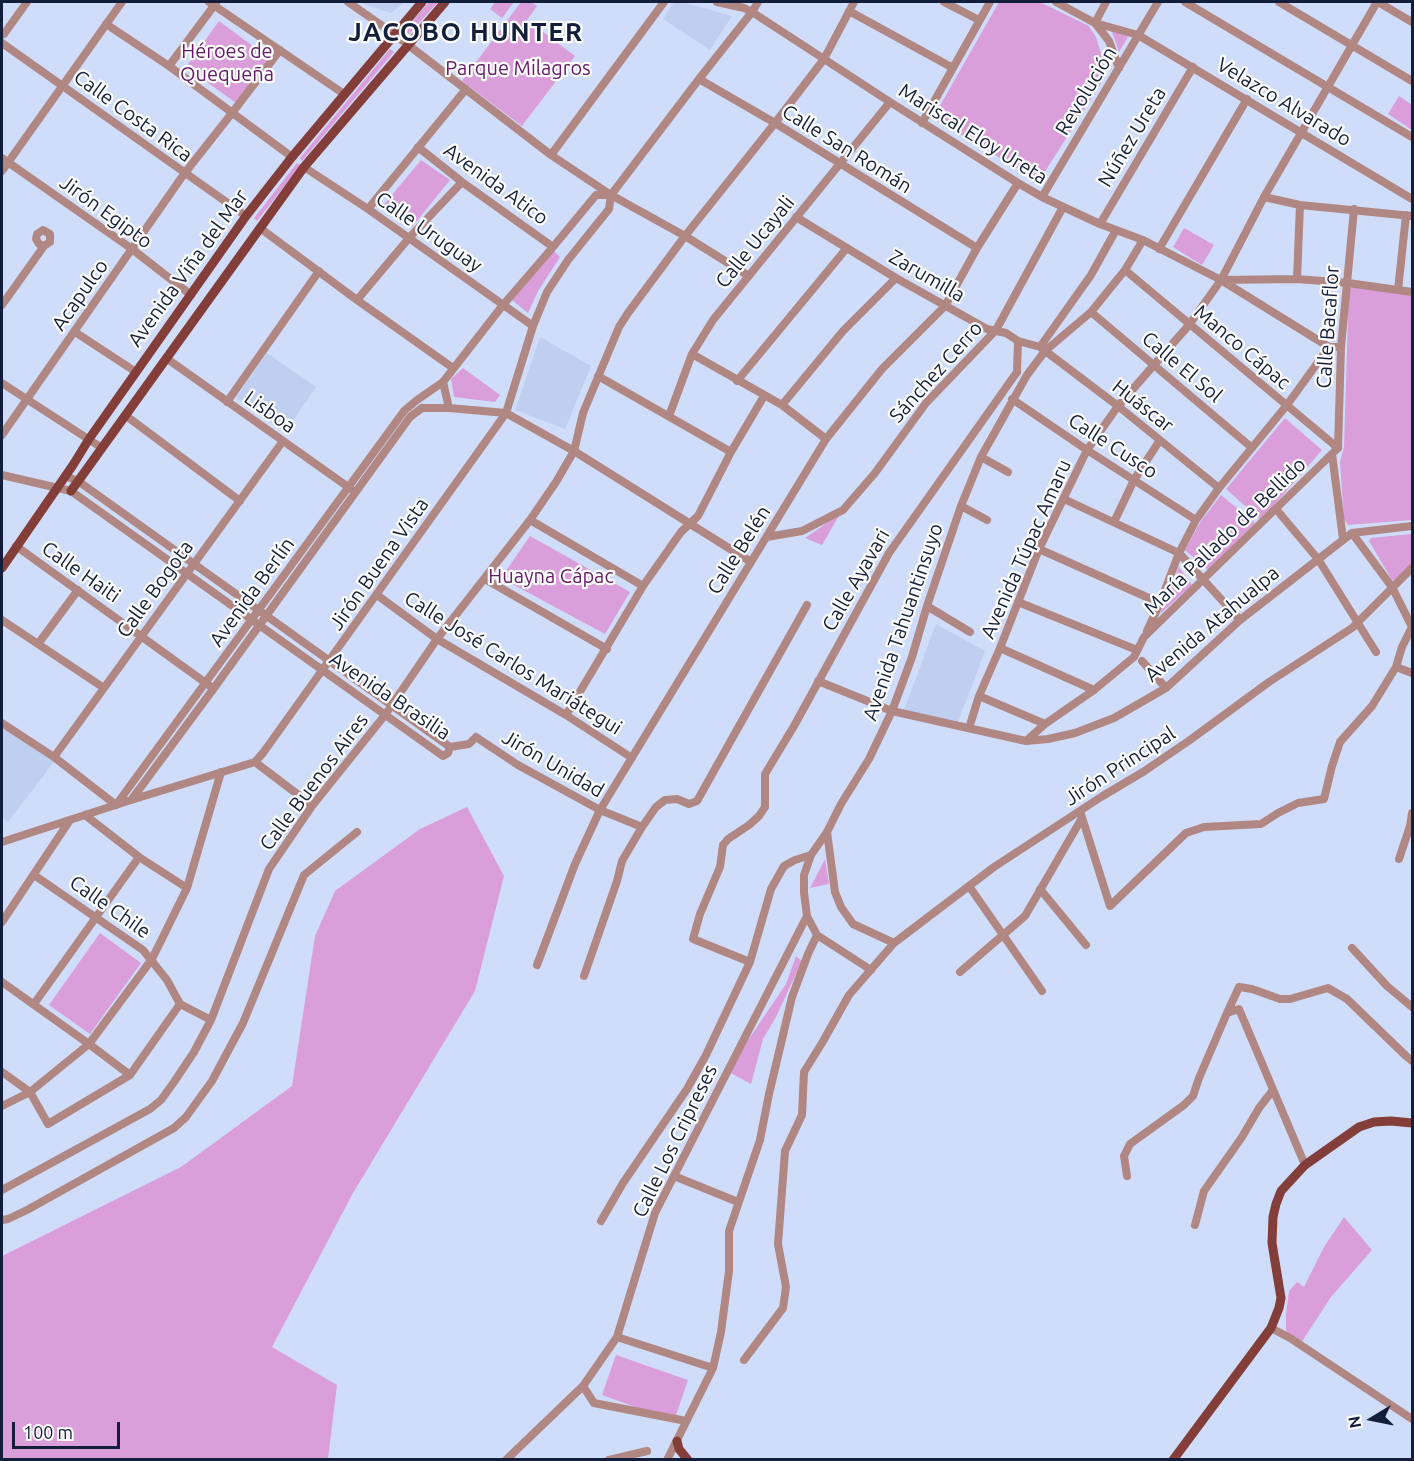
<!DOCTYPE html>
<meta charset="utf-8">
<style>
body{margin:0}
#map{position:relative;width:1414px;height:1461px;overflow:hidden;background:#cfddfb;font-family:Ubuntu,sans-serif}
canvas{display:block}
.frame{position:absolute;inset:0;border:3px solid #131f3a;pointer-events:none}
.north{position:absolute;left:1342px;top:1389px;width:60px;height:60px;-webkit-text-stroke:4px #fefefe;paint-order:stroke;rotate:260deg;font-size:16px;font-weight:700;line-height:24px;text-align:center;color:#131f3a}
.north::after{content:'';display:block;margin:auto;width:21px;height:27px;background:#131f3a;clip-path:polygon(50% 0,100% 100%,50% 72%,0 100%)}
.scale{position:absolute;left:12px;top:1422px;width:108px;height:27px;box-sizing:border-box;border:3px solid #131f3a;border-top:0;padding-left:8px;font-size:18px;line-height:21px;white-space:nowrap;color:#131f3a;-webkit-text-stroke:4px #fefefe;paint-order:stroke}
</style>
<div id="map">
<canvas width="1414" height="1461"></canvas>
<div class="frame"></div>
<div class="north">N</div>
<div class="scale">100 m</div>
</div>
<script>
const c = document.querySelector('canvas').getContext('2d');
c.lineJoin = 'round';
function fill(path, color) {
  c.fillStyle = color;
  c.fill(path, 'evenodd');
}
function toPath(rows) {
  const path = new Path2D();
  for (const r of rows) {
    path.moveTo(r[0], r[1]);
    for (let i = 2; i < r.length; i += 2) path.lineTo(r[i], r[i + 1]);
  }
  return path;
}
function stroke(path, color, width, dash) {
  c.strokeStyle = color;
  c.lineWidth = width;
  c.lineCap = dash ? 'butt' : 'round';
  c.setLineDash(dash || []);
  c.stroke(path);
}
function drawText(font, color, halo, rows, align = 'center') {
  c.font = font + ' Ubuntu,sans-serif';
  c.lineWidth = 4.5;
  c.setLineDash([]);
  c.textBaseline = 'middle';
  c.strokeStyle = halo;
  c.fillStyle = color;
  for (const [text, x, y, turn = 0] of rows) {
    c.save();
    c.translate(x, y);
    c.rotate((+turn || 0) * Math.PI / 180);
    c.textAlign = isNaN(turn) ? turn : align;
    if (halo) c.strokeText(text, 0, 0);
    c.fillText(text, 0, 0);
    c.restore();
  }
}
const built = toPath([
 [362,2,406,2,391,13,366,5],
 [674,2,682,2,732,16,710,50,663,19],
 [540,337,591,366,565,429,515,410],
 [267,353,316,387,285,432,236,398],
 [936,624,985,651,958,722,904,710],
 [2,726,29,742,54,762,8,822,2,816]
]);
const green = toPath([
 [429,2,438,2,409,34,404,31],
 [495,2,514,2,502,18,490,9],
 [521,2,531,2,537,6,527,20,575,56,522,126,462,81],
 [999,2,1040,2,1089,26,1096,37,1103,60,1105,77,1039,181,933,118],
 [219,21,269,58,236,103,186,67],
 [1111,29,1128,37,1119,52,1115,40],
 [390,49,394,52,302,161,300,158],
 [1399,96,1412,105,1412,130,1388,114],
 [421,160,450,180,412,227,382,207],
 [297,163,301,165,257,221,254,218],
 [1184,228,1214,245,1202,265,1173,247],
 [552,249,560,257,538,291,528,313,512,300],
 [1349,287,1412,295,1412,520,1348,525,1344,519,1340,462,1344,447],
 [463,368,500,395,495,402,454,397,451,379],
 [1285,418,1322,450,1261,520,1226,489],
 [1221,495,1255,523,1208,570,1185,550,1201,521],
 [840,514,822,545,805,538],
 [1412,534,1412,570,1398,582,1392,580,1369,541,1371,538],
 [530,536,630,592,605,634,501,578],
 [1179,567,1192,585,1160,614],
 [467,807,504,876,475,991,353,1193,272,1347,337,1385,328,1459,2,1459,2,1256,181,1167,292,1086,315,936,335,891,420,829],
 [825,859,829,884,810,888],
 [100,933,141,963,90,1034,49,1005],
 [796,956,802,961,776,1017,763,1039,751,1084,727,1071,786,984],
 [1344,1217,1372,1250,1331,1297,1301,1343,1286,1335,1286,1315,1289,1291,1297,1282,1304,1287,1324,1247],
 [616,1355,688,1380,674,1421,602,1395]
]);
const minor = toPath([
 [209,2,344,94],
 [348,2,394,34,551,155,611,195,685,236,749,276],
 [717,2,744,8,752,12,890,102,1018,183,1042,197,1100,224,1143,240,1221,280,1329,347,1341,347],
 [944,2,979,20],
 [1056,2,1095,23,1138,35,1412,199],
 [1106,2,1095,23,1109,41,1119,68],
 [1185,2,1412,137],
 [1279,2,1412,81],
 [1378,2,1412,22],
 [849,11,953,68],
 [106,24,169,66,292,157],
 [2,35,4,34,27,2],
 [2,43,246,216],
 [169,66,216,3],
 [699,79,775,123,977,248],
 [922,123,990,2],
 [418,147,462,182,553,247],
 [551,155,664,2],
 [2,158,132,249,191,295],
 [304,167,368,209,533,326],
 [2,171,122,2],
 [1042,197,1158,2],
 [1264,197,1300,205,1412,216],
 [368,209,466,89],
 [796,217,896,278,987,329,1006,333,1018,341,1040,347,1118,406,1219,488],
 [1100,224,1193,67],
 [260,228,357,300,453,368],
 [1159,249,1247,99],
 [1125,270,1338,448],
 [1297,279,1300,205],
 [1222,280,1297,279,1348,283,1412,292],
 [1398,290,1406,215],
 [357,300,409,238,462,182],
 [2,305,44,246,50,242,50,234,43,230,37,234,36,239,39,244,44,246],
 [1091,312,1251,447],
 [75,332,136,372],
 [1040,347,1091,275,1116,230],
 [692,354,782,405,826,439],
 [166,358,351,489],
 [1017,372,1018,341],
 [598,376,731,452],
 [737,381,846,249],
 [443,382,449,408],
 [2,383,102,448],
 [1012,399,1087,450,1196,520],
 [227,402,319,271],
 [782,405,843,331,896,278],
 [422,408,449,408,506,413,574,451,751,562],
 [125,415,240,501],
 [669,416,692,354,713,320,890,102],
 [2,435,184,174,232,113,280,50],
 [1338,448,1341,347,1354,209],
 [1332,454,1343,539],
 [981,457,1008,472],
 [2,475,71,491,443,756,448,753,450,747,78,481,65,476],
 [1064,499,1179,553,1240,620],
 [961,506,987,520],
 [1276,509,1318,559,1376,652],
 [530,520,643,586],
 [1114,522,1134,480,1160,440],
 [767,537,802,531,843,510,875,473,926,403,996,330,1063,207],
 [16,546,210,686],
 [1039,549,1160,603],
 [485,579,607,649],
 [377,595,437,639,566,715,632,758],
 [1018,602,1137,650],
 [927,606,970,632],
 [2,620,104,688],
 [1147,631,1160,603,1179,553,1196,520,1219,488,1287,405,1329,347],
 [38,644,78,590],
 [1000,648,1094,690],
 [1142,661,1166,688],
 [1396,667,1412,673],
 [818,681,892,711,1026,741,1048,739,1075,733,1114,718,1166,688,1240,620,1352,533,1412,526],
 [979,696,1045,724],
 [566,715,643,586,681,532,698,516,731,452,764,396],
 [2,723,54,757,116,805],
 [969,728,979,696,1000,648,1039,549,1087,450,1118,406,1189,325,1221,280,1264,197,1377,2],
 [1026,741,1045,724,1094,690,1134,657,1144,637,1338,448],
 [450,747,469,744,476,737,518,765,600,810,642,827],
 [54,757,283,441],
 [255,762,309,803],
 [132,799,214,688,410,417,422,408],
 [116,805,404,411,417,400,443,382,503,305,553,247,596,195,611,195],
 [1080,811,1110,906,1186,833,1204,827,1261,824,1278,813,1298,803,1324,799,1332,766,1340,742,1372,706,1396,667,1402,647,1412,627,1392,587,1352,533],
 [85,815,139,857,187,888],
 [827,832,835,892,841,907,853,924,894,943],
 [2,842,131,800,255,762,263,753,506,413,533,326,547,292,568,260,609,209,611,195,699,79,752,12,758,2],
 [1399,859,1410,826,1412,813],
 [34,875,143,950,167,980,180,1004,211,1020],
 [969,886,1042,991],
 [1040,889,1086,945],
 [2,922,70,820],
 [817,935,871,970],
 [1352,948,1387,986,1412,1007],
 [750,962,693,939,700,914,720,867,723,845,728,839,749,825,759,816,765,807,765,774,794,726,889,553,1017,372],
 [537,965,575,864,600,810,826,439,882,369,945,306,977,248,1018,183],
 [960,972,1025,916,1082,818],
 [584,976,617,881,622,861,642,827,656,807,665,800,677,799,689,804,697,801,807,605],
 [2,982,89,1044,130,1075],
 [34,1004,139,857],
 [1227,1013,1239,987,1252,989,1280,999,1290,999,1328,988,1347,999,1406,1056,1412,1061],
 [2,1072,30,1092,48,1124,130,1075,180,1004],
 [2,1106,30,1092,89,1044,152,959,187,888,221,772],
 [674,1176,738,1202],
 [1127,1176,1124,1156,1130,1144,1184,1105,1193,1096,1199,1078,1227,1013,1239,1009,1305,1165],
 [2,1190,150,1109,161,1100,174,1082,194,1052,211,1020,269,869,312,806,385,715,437,639,530,520,556,482,574,451,583,413,619,327,628,313,685,236,775,123,824,59,854,2],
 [2,1220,8,1219,27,1210,174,1128,186,1117,212,1081,243,1023,304,875,357,832],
 [601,1221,623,1183,687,1089,706,1055,750,962,771,889,784,866,795,860,811,855],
 [1195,1225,1204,1191,1242,1137,1259,1108,1273,1090],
 [1271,1328,1290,1338,1412,1419],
 [617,1337,713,1368],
 [744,1360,783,1308,786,1287,778,1244,785,1151,802,1115,804,1072,822,1043,849,995,894,943,994,867,1101,797,1143,772,1190,740,1269,682,1352,628,1412,568],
 [583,1386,594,1403,686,1421],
 [506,1460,583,1386,617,1337,655,1213,807,916],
 [609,1460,647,1451],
 [667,1460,713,1368,721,1332,729,1271,729,1231,760,1140,769,1094,792,997,808,954,817,935,807,916,804,893,804,875,811,855,827,832,841,804,869,759,892,711,912,657,927,606,961,506,981,457,1027,375,1045,351,1091,312,1125,270,1143,240]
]);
const major = toPath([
 [71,491,304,167,445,2],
 [2,568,73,465,89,439,246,216,292,157,422,2],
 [677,1441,679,1449,688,1460],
 [1173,1460,1271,1328,1279,1308,1281,1298,1272,1243,1273,1217,1276,1204,1281,1191,1305,1165,1359,1127,1374,1122,1391,1121,1412,1123]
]);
const parkNames = [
 ["Héroes de",227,51],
 ["Quequeña",227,74],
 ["Parque Milagros",518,68],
 ["Huayna Cápac",551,576]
];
const streetNames = [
 ["Revolución",1086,91,-59],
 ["Velazco Alvarado",1284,102,31],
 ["Calle Costa Rica",133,116,36],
 ["Mariscal Eloy Ureta",973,134,32],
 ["Núñez Ureta",1132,137,-59],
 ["Calle San Román",847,149,32],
 ["Avenida Atico",496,184,36],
 ["Jirón Egipto",106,212,36],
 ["Calle Uruguay",429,232,35],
 ["Calle Ucayali",755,242,-51],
 ["Avenida Viña del Mar",188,268,-54],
 ["Zarumilla",927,276,30],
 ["Acapulco",80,295,-55],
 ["Calle Bacaflor",1328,327,-86],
 ["Manco Cápac",1242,347,40],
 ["Calle El Sol",1182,367,40],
 ["Sánchez Cerro",936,372,-48],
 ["Huáscar",1143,406,38],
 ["Lisboa",270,412,35],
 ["Calle Cusco",1113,446,33],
 ["María Pallado de Bellido",1225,536,-44],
 ["Avenida Túpac Amaru",1026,549,-66],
 ["Calle Belén",739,550,-58],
 ["Jirón Buena Vista",379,564,-55],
 ["Calle Haiti",81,572,35],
 ["Calle Ayavari",856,580,-60],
 ["Calle Bogota",155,589,-54],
 ["Avenida Berlín",252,592,-54],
 ["Avenida Tahuantinsuyo",903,622,-71],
 ["Avenida Atahualpa",1212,624,-40],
 ["Calle José Carlos Mariátegui",513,663,32],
 ["Avenida Brasilia",390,696,34],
 ["Jirón Unidad",553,764,30],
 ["Jirón Principal",1120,766,-33],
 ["Calle Buenos Aires",314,782,-53],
 ["Calle Chile",110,907,35],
 ["Calle Los Cripreses",675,1141,-64]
];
const districtNames = [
 ["JACOBO HUNTER",466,32]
];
fill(built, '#c0cfef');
fill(green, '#da9edb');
stroke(minor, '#b08782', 8);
stroke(major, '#833e39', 9);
drawText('20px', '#641a68', '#fefefe', parkNames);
drawText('20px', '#131f3a', '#fefefe', streetNames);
c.letterSpacing = '1.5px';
drawText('bold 26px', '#131f3a', '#fefefe', districtNames);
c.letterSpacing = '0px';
</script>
